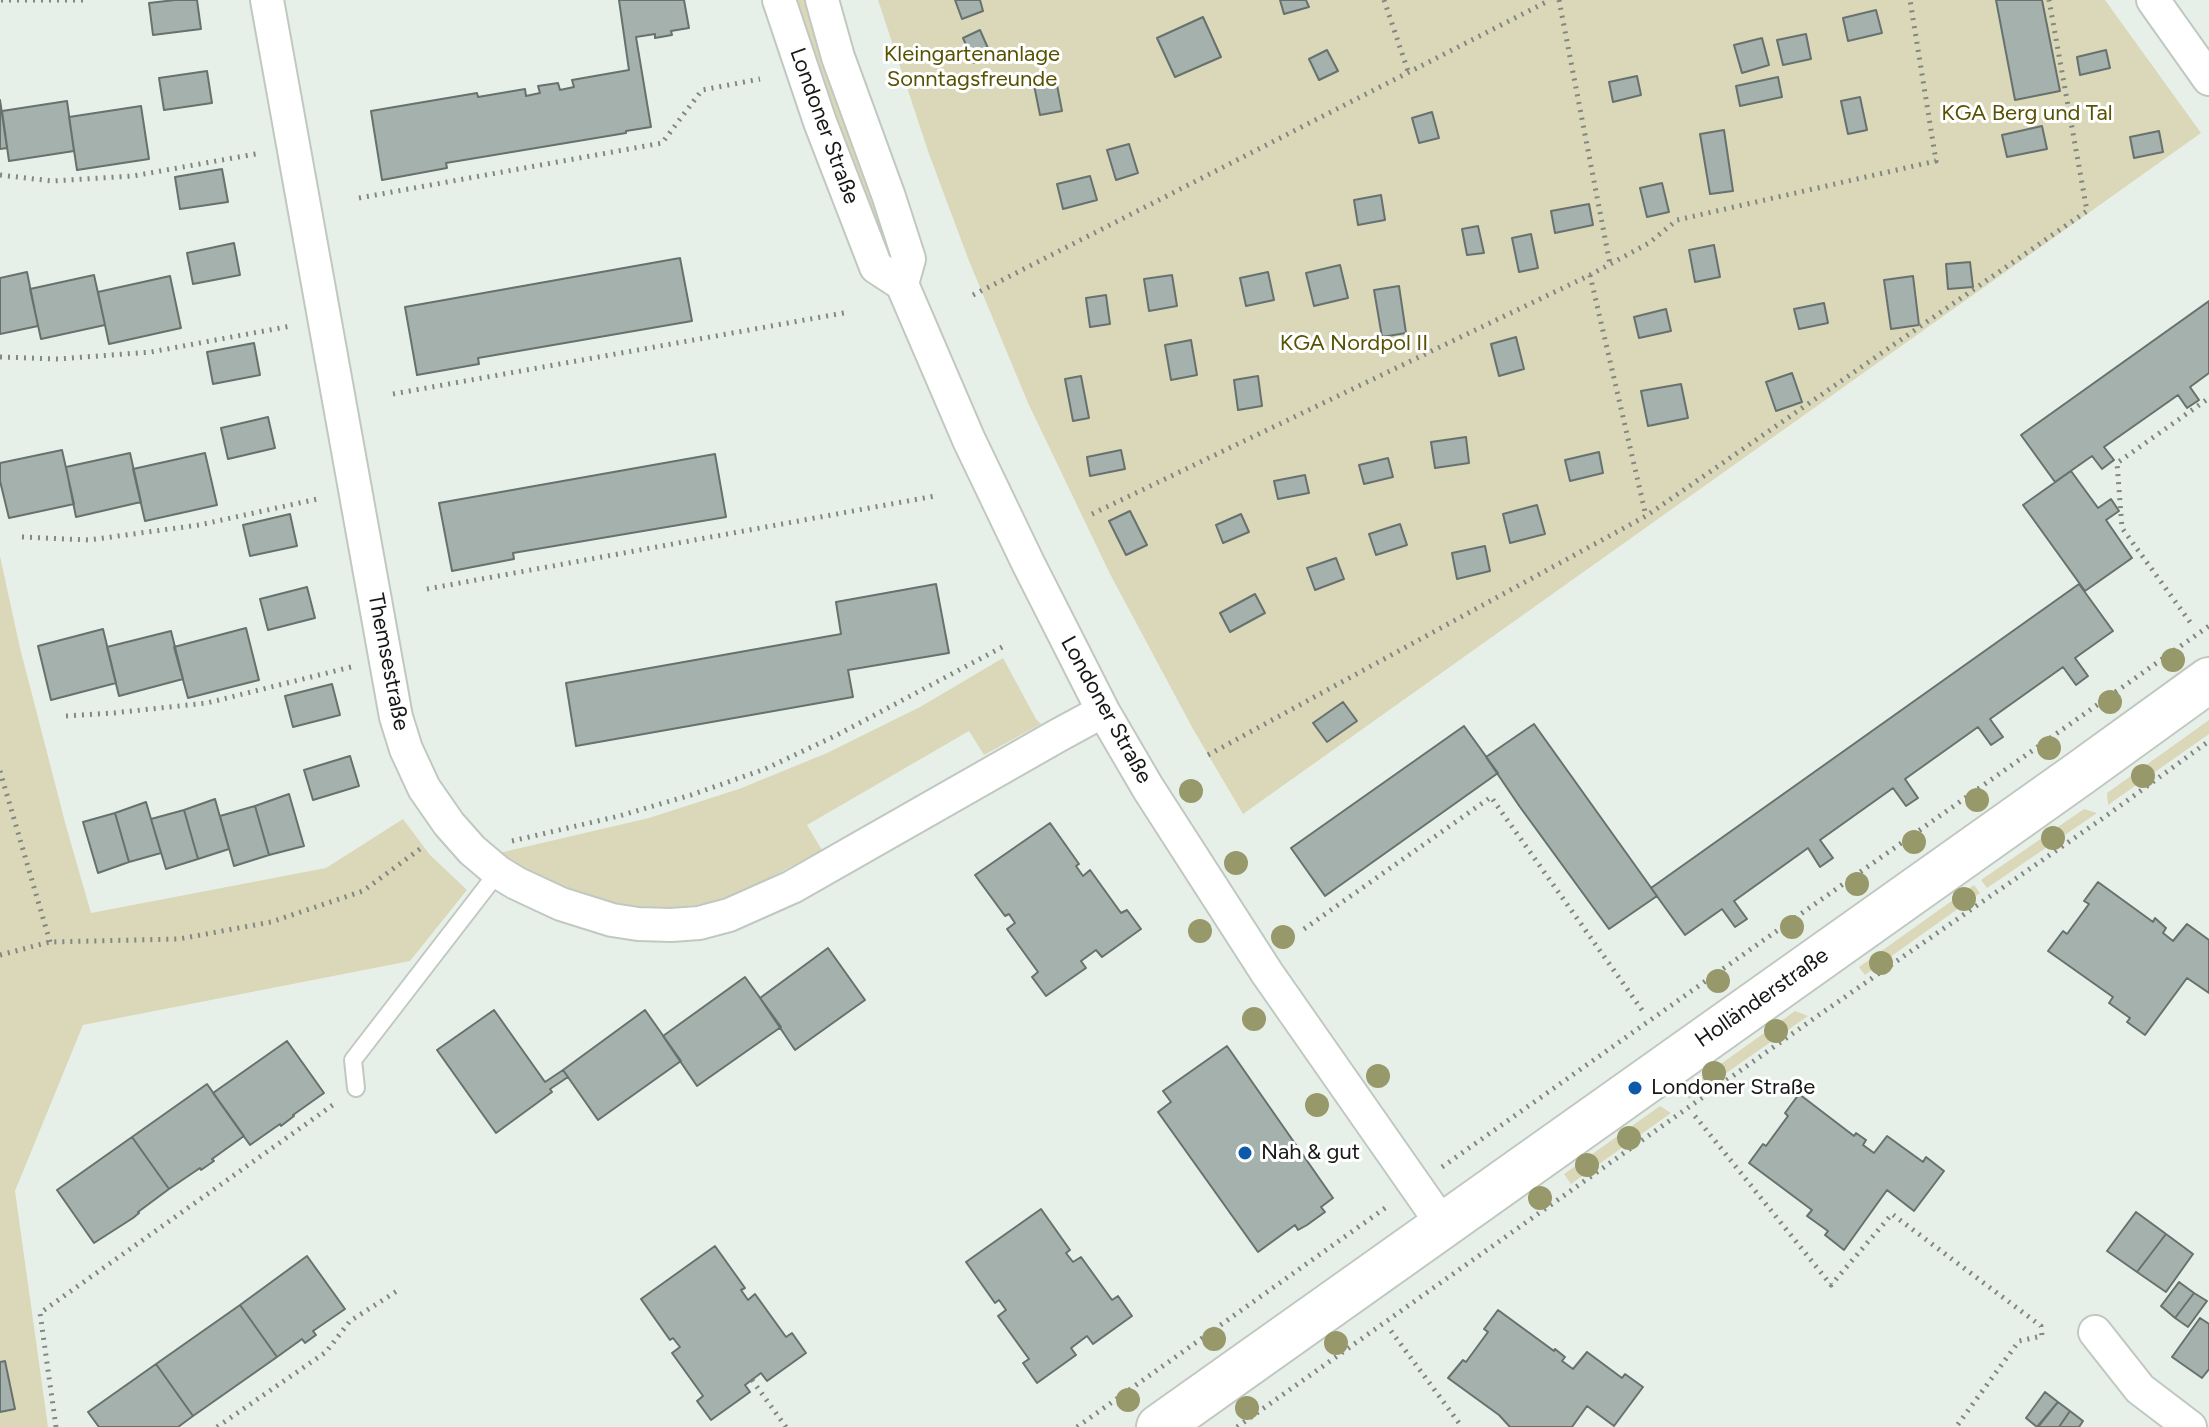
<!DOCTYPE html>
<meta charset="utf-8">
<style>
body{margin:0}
canvas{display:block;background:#e7f0e8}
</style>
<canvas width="2209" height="1427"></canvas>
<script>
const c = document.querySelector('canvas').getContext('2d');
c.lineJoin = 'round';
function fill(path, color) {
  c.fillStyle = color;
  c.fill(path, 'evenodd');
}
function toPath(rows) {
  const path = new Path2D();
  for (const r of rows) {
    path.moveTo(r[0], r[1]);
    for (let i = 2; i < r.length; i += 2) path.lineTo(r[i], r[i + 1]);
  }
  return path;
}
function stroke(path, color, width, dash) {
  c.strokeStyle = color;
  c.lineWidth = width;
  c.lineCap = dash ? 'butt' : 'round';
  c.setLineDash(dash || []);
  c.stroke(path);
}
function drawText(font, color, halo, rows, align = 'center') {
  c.font = font + ' Figtree,sans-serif';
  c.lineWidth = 6;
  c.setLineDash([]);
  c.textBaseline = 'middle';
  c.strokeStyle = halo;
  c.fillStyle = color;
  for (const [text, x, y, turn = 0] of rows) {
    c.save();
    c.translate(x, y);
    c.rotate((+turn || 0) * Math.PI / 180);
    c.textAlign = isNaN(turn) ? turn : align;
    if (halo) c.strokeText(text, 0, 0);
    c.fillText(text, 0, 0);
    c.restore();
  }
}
const green = toPath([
 [789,0,807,0,898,259,892,269],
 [878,0,2105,0,2201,133,1243,814,1193,729,1110,574,1028,403,969,261,929,154],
 [0,556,20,648,66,826,91,913,326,868,403,819,430,855,467,890,410,961,83,1025,15,1191,48,1427,0,1427],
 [1003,658,1036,719,1041,724,984,755,969,731,807,825,822,850,756,885,718,900,696,905,669,908,634,906,613,902,559,885,540,877,499,853,649,818,739,789,827,753,920,707],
 [2209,720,2209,734,2108,805,2107,793],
 [2084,809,2097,813,1987,888,1981,880],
 [1974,885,1980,893,1865,975,1859,967],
 [1795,1011,1808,1016,1689,1099,1683,1091],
 [1660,1106,1671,1113,1571,1184,1564,1174]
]);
const building = toPath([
 [175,0,197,0,201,29,153,35,149,3,175,0],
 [619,0,684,0,689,28,671,31,672,35,655,38,655,34,636,37,651,127,626,131,626,133,446,163,447,168,382,180,371,111,477,93,478,97,525,89,526,96,540,93,538,86,558,83,560,90,574,87,572,80,629,70,619,0],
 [955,0,980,0,983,11,962,19,955,0],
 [1280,0,1306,0,1309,7,1284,14,1280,0],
 [1996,0,2042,0,2060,91,2015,100,1996,0],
 [1876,10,1882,33,1848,41,1843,18,1876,10],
 [1203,17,1221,57,1175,77,1157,38,1203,17],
 [980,30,991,55,974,63,963,38,980,30],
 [1806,34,1811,59,1783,65,1777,40,1806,34],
 [1762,38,1769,65,1742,73,1734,45,1762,38],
 [1327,50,1338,71,1319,80,1309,59,1327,50],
 [2106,50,2110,68,2080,75,2077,57,2106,50],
 [207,71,212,103,164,110,159,78,207,71],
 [1637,76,1641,95,1613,102,1609,82,1637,76],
 [1778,77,1782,97,1740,106,1736,86,1778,77],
 [1056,80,1062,111,1040,115,1034,85,1056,80],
 [1860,97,1867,130,1848,134,1841,101,1860,97],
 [0,100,7,148,0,149,0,100],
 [67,101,74,151,9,161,2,111,67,101],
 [141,106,149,159,77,170,69,117,141,106],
 [1432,112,1439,138,1419,143,1412,118,1432,112],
 [2042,126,2047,149,2007,157,2002,135,2042,126],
 [1724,130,1733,191,1710,194,1700,134,1724,130],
 [2159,131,2163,152,2134,158,2130,137,2159,131],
 [1129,144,1138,173,1116,180,1107,150,1129,144],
 [222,169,228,202,180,209,175,177,222,169],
 [1090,176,1097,200,1063,209,1057,184,1090,176],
 [1662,183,1669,212,1647,217,1640,188,1662,183],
 [1381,195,1385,220,1358,225,1354,200,1381,195],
 [1589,204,1593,225,1555,233,1551,211,1589,204],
 [1478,226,1484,253,1467,255,1462,229,1478,226],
 [1531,234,1538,268,1519,272,1512,238,1531,234],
 [234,243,240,275,193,284,187,253,234,243],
 [1714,245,1720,277,1695,282,1689,250,1714,245],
 [680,258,692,321,478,358,479,364,417,375,405,307,680,258],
 [1970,262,1973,287,1948,289,1946,264,1970,262],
 [1340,265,1348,298,1314,306,1306,273,1340,265],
 [27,272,38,326,0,334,0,278,27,272],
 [1268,272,1274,300,1246,306,1240,278,1268,272],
 [94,275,105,325,41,339,30,289,94,275],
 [1172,275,1177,306,1149,311,1144,279,1172,275],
 [170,276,181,328,109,344,98,292,170,276],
 [1913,276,1919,325,1891,329,1884,280,1913,276],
 [1399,286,1406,333,1382,337,1374,290,1399,286],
 [1106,295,1110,324,1090,327,1086,298,1106,295],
 [2209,301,2209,373,2190,387,2199,400,2187,408,2178,395,2104,447,2114,460,2102,469,2092,456,2055,482,2021,435,2209,301],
 [1824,303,1828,323,1799,329,1794,309,1824,303],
 [1666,309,1671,331,1639,338,1634,317,1666,309],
 [1516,337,1524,369,1499,376,1491,344,1516,337],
 [1191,340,1197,375,1171,380,1165,345,1191,340],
 [254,343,260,375,213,384,207,352,254,343],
 [1792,373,1802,402,1776,411,1766,382,1792,373],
 [1081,376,1089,418,1073,421,1065,379,1081,376],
 [1258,376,1262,406,1238,410,1234,380,1258,376],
 [1681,384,1688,418,1648,426,1641,391,1681,384],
 [268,417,275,448,228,459,221,428,268,417],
 [1466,437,1469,463,1435,468,1431,442,1466,437],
 [62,450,74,504,9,518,0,481,0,463,62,450],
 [1121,450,1125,469,1090,476,1087,457,1121,450],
 [1599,452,1603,473,1570,481,1565,460,1599,452],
 [130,453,141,502,76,517,66,467,130,453],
 [205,453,217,505,145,521,133,469,205,453],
 [715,454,726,517,513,553,514,559,452,571,439,503,715,454],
 [1388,458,1393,477,1364,484,1359,465,1388,458],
 [2071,471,2098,508,2111,499,2119,511,2106,520,2132,558,2085,591,2023,505,2071,471],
 [1305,475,1309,493,1278,499,1274,481,1305,475],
 [1537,505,1545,534,1510,543,1503,514,1537,505],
 [1130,511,1147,545,1126,555,1109,521,1130,511],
 [290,514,297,546,250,556,243,525,290,514],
 [1241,514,1249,532,1223,543,1216,525,1241,514],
 [1400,524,1407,545,1376,555,1369,534,1400,524],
 [1485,546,1490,571,1457,579,1452,553,1485,546],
 [1336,558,1344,579,1315,590,1307,568,1336,558],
 [936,584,949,653,848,670,853,697,576,746,566,683,841,634,836,602,936,584],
 [2079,584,2113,631,2075,658,2088,676,2076,685,2063,667,1990,719,2003,737,1991,745,1978,727,1905,779,1918,798,1906,806,1893,788,1820,840,1833,858,1820,867,1808,848,1734,901,1747,919,1735,927,1722,909,1685,935,1651,888,2079,584],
 [307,587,315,618,268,630,260,599,307,587],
 [1255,594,1265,613,1230,632,1220,613,1255,594],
 [246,628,259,680,188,698,174,647,246,628],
 [103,629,116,683,51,700,38,646,103,629],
 [171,631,183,679,119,696,107,647,171,631],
 [332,684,340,715,293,727,285,696,332,684],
 [1343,702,1357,721,1327,742,1313,723,1343,702],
 [1534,724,1657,896,1609,929,1520,807,1486,757,1534,724],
 [1464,726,1498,773,1325,896,1291,848,1464,726],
 [350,756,359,786,313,800,304,770,350,756],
 [289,794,304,846,269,855,255,806,289,794],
 [215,799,229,849,198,859,184,810,215,799],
 [146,802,161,853,129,862,115,813,146,802],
 [255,806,269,855,234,866,220,816,255,806],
 [184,810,198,859,166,869,151,819,184,810],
 [115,813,129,862,98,873,83,822,115,813],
 [1050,823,1079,864,1076,866,1083,876,1090,870,1121,913,1127,910,1141,929,1102,957,1096,950,1081,961,1086,968,1046,996,1032,977,1038,972,1007,929,1015,923,1009,914,1005,916,975,875,1050,823],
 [2098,882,2153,922,2155,918,2166,928,2163,933,2173,941,2187,924,2209,940,2209,993,2187,978,2145,1035,2127,1022,2130,1018,2109,1003,2113,997,2048,951,2063,931,2067,934,2089,904,2084,901,2098,882],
 [828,948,865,1000,795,1050,760,998,828,948],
 [745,977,781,1027,697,1086,663,1036,745,977],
 [494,1010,545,1082,563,1070,568,1077,550,1089,552,1092,496,1133,437,1050,494,1010],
 [645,1010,681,1061,598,1120,563,1070,645,1010],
 [287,1041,324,1093,293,1115,294,1116,281,1126,280,1124,250,1145,213,1093,287,1041],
 [1227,1046,1333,1198,1321,1207,1325,1212,1307,1225,1298,1230,1295,1225,1258,1252,1158,1112,1171,1102,1163,1091,1227,1046],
 [207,1084,244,1136,212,1159,214,1161,201,1170,200,1168,169,1189,132,1137,207,1084],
 [1799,1094,1854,1136,1856,1133,1866,1140,1863,1145,1874,1153,1887,1136,1923,1162,1926,1157,1944,1171,1914,1211,1887,1190,1844,1250,1825,1235,1828,1231,1807,1216,1812,1210,1749,1163,1763,1144,1766,1146,1788,1116,1785,1113,1799,1094],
 [132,1137,169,1189,138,1212,139,1213,133,1218,94,1243,57,1190,132,1137],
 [1041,1209,1070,1250,1066,1253,1073,1262,1081,1257,1112,1300,1118,1296,1132,1316,1093,1344,1087,1336,1071,1348,1076,1355,1037,1383,1023,1363,1029,1359,998,1316,1006,1310,999,1300,995,1303,966,1262,1041,1209],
 [2136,1212,2166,1234,2137,1272,2107,1251,2136,1212],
 [2166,1234,2193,1254,2166,1292,2137,1272,2166,1234],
 [715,1246,745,1288,741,1290,748,1300,755,1294,786,1337,792,1333,806,1353,767,1381,761,1373,745,1385,750,1392,711,1420,697,1401,703,1396,672,1353,680,1347,673,1338,670,1340,641,1299,715,1246],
 [307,1256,345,1309,313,1331,316,1335,305,1343,302,1339,277,1357,240,1305,307,1256],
 [2179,1282,2194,1293,2175,1318,2161,1306,2179,1282],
 [2194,1293,2207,1301,2188,1327,2175,1318,2194,1293],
 [240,1305,277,1357,193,1416,156,1364,240,1305],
 [1498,1310,1554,1351,1555,1349,1565,1357,1562,1361,1573,1369,1587,1352,1622,1378,1625,1374,1643,1387,1614,1426,1587,1406,1572,1427,1510,1427,1499,1415,1448,1378,1463,1360,1466,1362,1488,1332,1484,1329,1498,1310],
 [2200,1318,2209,1324,2209,1369,2202,1378,2172,1357,2200,1318],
 [5,1361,15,1409,0,1412,0,1362,5,1361],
 [156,1364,193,1416,178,1427,99,1427,88,1412,156,1364],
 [2045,1392,2058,1402,2037,1427,2026,1418,2045,1392],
 [2058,1402,2070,1411,2059,1427,2038,1427,2058,1402],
 [2070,1411,2083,1421,2079,1427,2059,1427,2070,1411]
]);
const path = toPath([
 [1,0,89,0],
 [1384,0,1409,74],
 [1559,0,1610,264],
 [0,175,52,181,133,176,261,153],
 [359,198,662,143,702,90,760,79],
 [1590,275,1646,516],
 [973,295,1550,0],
 [0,357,58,359,151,352,291,326],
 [393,394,849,312],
 [1092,514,1590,275,1649,243,1677,220,1936,161,1910,0],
 [22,537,89,540,199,525,322,498],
 [427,589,935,496],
 [2190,622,2122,528,2117,463,2209,398],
 [66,716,113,713,207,703,355,666],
 [1208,755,1646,516,2087,211,2049,0],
 [0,771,50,942],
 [512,841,619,816,691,795,765,769,837,735,1006,645],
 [1304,929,1491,797,1642,1010],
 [0,955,50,942,179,939,271,922,363,891,424,846],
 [1695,1116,1831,1285,1892,1214,2041,1326,2042,1336,2019,1341,1956,1427],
 [1442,1167,2209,626],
 [1391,1331,1462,1427],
 [752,1380,786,1427],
 [56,1427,40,1313,337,1102],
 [217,1427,326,1352,350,1321,397,1291],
 [1077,1427,1388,1206],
 [1237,1427,1816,1017,2106,816,2209,741]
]);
const lane = toPath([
 [356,1088,353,1060,498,872]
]);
const street = toPath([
 [267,0,396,717,406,749,424,788,449,824,472,850,498,872,516,883,561,904,612,920,638,924,671,925,699,923,729,915,792,887,1057,736,1103,711],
 [779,0,820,122,876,267,902,284,969,440,1028,563,1103,711,1148,788,1267,973,1443,1225],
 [822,0,838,57,889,197,909,259,902,284],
 [2153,0,2209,79],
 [2095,1332,2140,1389,2190,1427]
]);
const secondary = toPath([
 [1159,1427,2079,774,2209,680]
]);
const trees = [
 [2173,660],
 [2110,702],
 [2049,748],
 [2143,776],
 [1191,791],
 [1977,800],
 [2053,838],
 [1914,842],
 [1236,863],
 [1857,884],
 [1964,899],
 [1792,927],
 [1200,931],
 [1283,937],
 [1881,963],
 [1718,981],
 [1254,1019],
 [1776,1031],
 [1714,1073],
 [1378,1076],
 [1317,1105],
 [1629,1138],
 [1587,1165],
 [1540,1198],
 [1214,1339],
 [1336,1343],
 [1128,1400],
 [1247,1408]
];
const markers = [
 [1635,1088,8,"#0e5aa9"],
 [1245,1153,8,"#0e5aa9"]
];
const parkNames = [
 ["Kleingartenanlage",972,55],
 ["Sonntagsfreunde",972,80],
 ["KGA Berg und Tal",2027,114],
 ["KGA Nordpol II",1354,344]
];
const streetNames = [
 ["Londoner Straße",824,126,70],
 ["Themsestraße",388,662,79],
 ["Londoner Straße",1106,710,61],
 ["Holländerstraße",1762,998,-35]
];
const poiNames = [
 ["Londoner Straße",1651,1088],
 ["Nah & gut",1261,1153]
];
fill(green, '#dad8b9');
fill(building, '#a5b1ac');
stroke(building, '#67716d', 2);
stroke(lane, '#c0c8c0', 20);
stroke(street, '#c0c8c0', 36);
stroke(secondary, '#c0c8c0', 48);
stroke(path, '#818782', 5, [2, 6]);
stroke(lane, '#fff', 16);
stroke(street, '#fff', 32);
stroke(secondary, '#fff', 44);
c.fillStyle = '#98996a';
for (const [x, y] of trees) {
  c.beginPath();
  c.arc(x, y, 12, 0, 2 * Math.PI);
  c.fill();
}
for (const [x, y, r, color] of markers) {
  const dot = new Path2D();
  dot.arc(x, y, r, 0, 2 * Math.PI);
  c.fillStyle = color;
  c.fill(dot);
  stroke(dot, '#fff', 3);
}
drawText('22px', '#575203', '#fff', parkNames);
drawText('22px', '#151815', '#fff', streetNames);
drawText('22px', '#151815', '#fff', poiNames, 'left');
</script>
